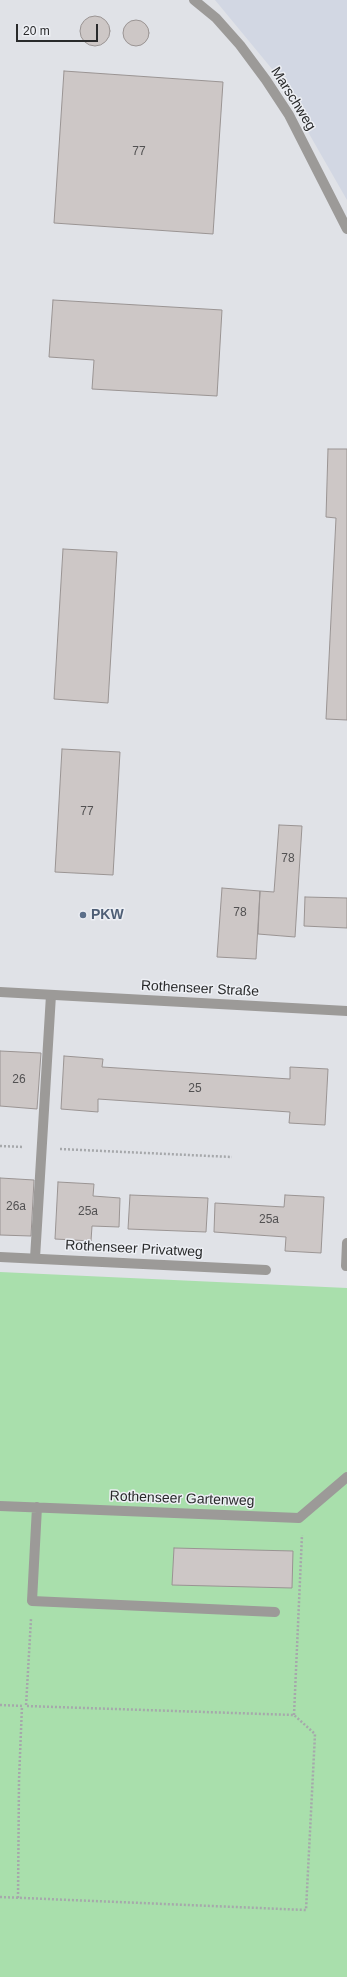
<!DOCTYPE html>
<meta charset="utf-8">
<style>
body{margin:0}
#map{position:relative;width:347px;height:1977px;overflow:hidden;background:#e0e2e7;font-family:Arial,sans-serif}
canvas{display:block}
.scale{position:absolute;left:16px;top:24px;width:82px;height:18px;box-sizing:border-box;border:2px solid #292a2b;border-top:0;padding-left:5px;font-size:12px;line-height:14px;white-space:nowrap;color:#292a2b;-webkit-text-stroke:3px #edeff4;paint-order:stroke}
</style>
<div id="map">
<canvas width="347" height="1977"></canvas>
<div class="scale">20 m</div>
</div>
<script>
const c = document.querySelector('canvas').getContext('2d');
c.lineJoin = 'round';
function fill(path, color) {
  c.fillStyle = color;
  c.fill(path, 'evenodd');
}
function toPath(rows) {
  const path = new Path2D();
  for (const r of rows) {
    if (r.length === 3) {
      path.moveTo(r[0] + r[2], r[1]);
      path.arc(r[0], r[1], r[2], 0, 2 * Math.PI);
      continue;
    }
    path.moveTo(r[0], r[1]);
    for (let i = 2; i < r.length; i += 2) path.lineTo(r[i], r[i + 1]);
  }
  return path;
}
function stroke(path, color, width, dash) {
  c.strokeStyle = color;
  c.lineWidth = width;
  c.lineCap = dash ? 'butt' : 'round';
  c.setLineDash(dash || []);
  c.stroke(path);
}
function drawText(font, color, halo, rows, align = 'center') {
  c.font = font + ' Arial,sans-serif';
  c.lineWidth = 3;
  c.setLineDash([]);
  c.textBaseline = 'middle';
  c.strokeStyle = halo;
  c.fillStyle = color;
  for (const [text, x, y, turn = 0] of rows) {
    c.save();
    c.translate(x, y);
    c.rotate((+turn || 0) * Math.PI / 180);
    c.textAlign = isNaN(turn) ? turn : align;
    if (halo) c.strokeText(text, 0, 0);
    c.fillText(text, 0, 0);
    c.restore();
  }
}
const built = toPath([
 [215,0,347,0,347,200,272,69]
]);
const green = toPath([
 [0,1272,347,1288,347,1977,0,1977]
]);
const building = toPath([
 [95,31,15],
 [136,33,13],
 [64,71,223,82,213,234,54,223,64,71],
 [53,300,222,310,217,396,92,389,94,360,49,357,53,300],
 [328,449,347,449,347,720,326,719,336,518,326,517,328,449],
 [63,549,117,552,108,703,54,699,63,549],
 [62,749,120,752,113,875,55,872,62,749],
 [279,825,302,826,295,937,258,934,260,891,274,892,279,825],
 [222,888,260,891,256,959,217,957,222,888],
 [305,897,347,898,347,928,304,926,305,897],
 [0,1051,41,1053,37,1109,0,1106,0,1051],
 [64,1056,103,1059,102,1067,290,1079,290,1067,328,1069,325,1125,289,1123,290,1112,98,1099,98,1112,61,1109,64,1056],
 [0,1178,34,1180,31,1236,0,1235,0,1178],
 [58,1182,94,1184,93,1196,120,1198,119,1227,92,1226,91,1241,55,1239,58,1182],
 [130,1195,208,1198,206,1232,128,1229,130,1195],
 [285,1195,324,1197,321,1253,285,1251,286,1237,214,1232,215,1203,284,1207,285,1195],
 [174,1548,293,1551,292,1588,172,1585,174,1548]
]);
const path = toPath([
 [0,1146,23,1147],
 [60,1149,232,1157],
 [0,1705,23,1706],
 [294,1715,302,1535],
 [0,1897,306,1910,315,1734,294,1715,26,1706,31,1619],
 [18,1898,19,1780,22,1706]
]);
const service = toPath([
 [0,1257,266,1270],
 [35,1258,51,995],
 [346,1266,347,1243],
 [0,1506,299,1518,347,1477],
 [37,1507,32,1601,275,1612]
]);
const minor = toPath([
 [194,0,216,18,240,45,266,80,289,115,347,229]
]);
const tertiary = toPath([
 [0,992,347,1011]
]);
const markers = [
 [83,915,4,"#5c6f8a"]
];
const numberNames = [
 ["77",139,152],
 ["77",87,812],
 ["78",288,859],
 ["78",240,913],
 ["26",19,1080],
 ["25",195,1089],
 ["26a",16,1207],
 ["25a",88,1212],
 ["25a",269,1220]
];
const streetNames = [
 ["Marschweg",293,99,58],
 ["Rothenseer Straße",200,989,3],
 ["Rothenseer Privatweg",134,1249,3],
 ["Rothenseer Gartenweg",182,1499,2]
];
const serviceNames = [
 ["PKW",91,915]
];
fill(built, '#d2d7e3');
fill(green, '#a9dfac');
fill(building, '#cdc7c6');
stroke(building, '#9a9493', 1);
stroke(path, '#a6a8ab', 2.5, [2, 2]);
stroke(service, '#9c9a98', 10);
stroke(minor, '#9c9a98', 10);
stroke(tertiary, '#9c9a98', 10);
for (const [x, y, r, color] of markers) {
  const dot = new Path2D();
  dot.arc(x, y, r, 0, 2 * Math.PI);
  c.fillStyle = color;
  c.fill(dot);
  stroke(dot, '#edeff4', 1.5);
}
drawText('12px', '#525152', null, numberNames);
drawText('14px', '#292a2b', '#edeff4', streetNames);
drawText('bold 14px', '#4e5e75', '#edeff4', serviceNames, 'left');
</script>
